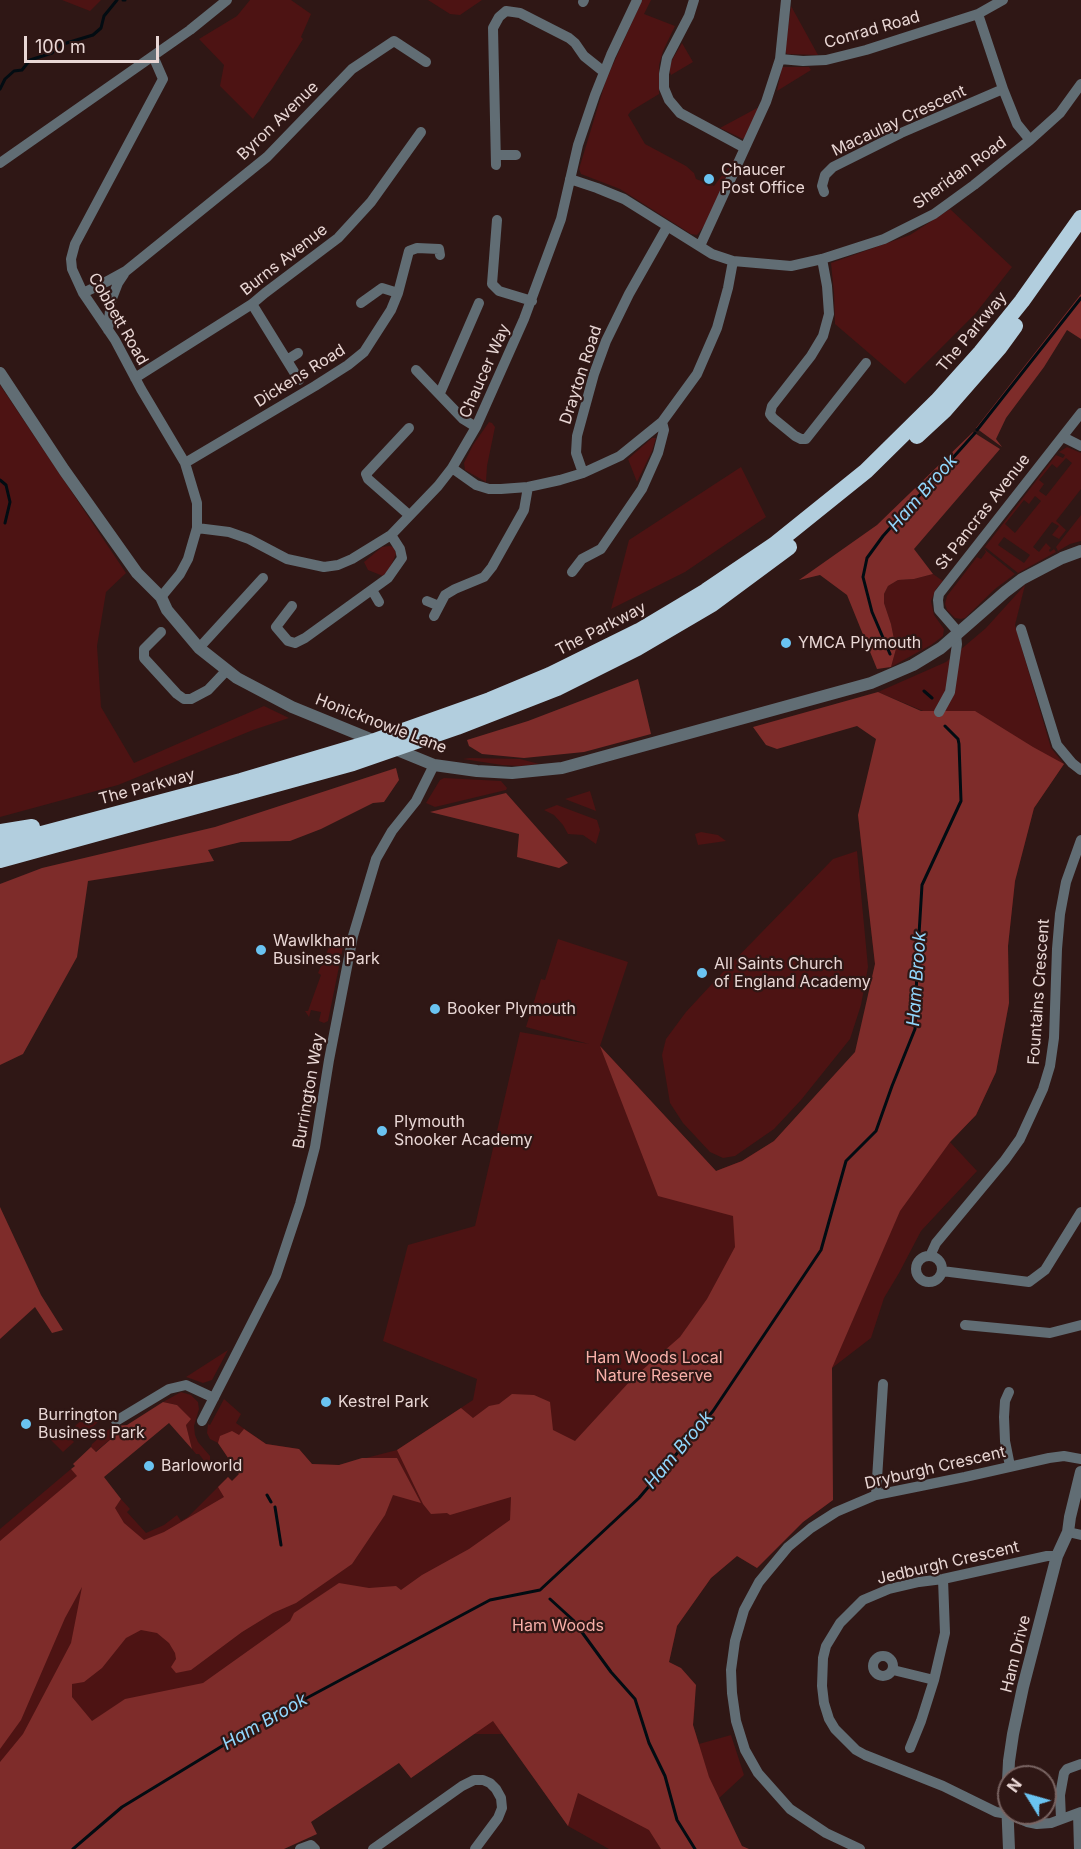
<!DOCTYPE html>
<style>
body{margin:0}
#map{position:relative;width:1081px;height:1849px;overflow:hidden;background:#2f1715;font-family:Inter,sans-serif}
canvas{display:block}
.north{position:absolute;left:997px;top:1765px;width:60px;height:60px;box-sizing:border-box;background:#2f1715;border:2px solid #796462;border-radius:50%;rotate:307deg;font-size:16px;font-weight:700;line-height:24px;text-align:center;color:#e9d7d5}
.north::after{content:'';display:block;margin:auto;width:21px;height:27px;background:#6ac3f1;clip-path:polygon(50% 0,100% 100%,50% 72%,0 100%)}
.scale{position:absolute;left:24px;top:36px;width:135px;height:27px;box-sizing:border-box;border:3px solid #e9d7d5;border-top:0;padding-left:8px;font-size:18px;line-height:21px;white-space:nowrap;color:#e9d7d5;-webkit-text-stroke:4px #2f1715;paint-order:stroke}
</style>
<div id="map">
<canvas width="1081" height="1849"></canvas>
<div class="north">N</div>
<div class="scale">100 m</div>
</div>
<script>
const c = document.querySelector('canvas').getContext('2d');
c.lineJoin = 'round';
function fill(path, color) {
  c.fillStyle = color;
  c.fill(path, 'evenodd');
}
function toPath(rows) {
  const path = new Path2D();
  for (const r of rows) {
    if (r.length === 3) {
      path.moveTo(r[0] + r[2], r[1]);
      path.arc(r[0], r[1], r[2], 0, 2 * Math.PI);
      continue;
    }
    path.moveTo(r[0], r[1]);
    for (let i = 2; i < r.length; i += 2) path.lineTo(r[i], r[i + 1]);
  }
  return path;
}
function stroke(path, color, width, dash) {
  c.strokeStyle = color;
  c.lineWidth = width;
  c.lineCap = dash ? 'butt' : 'round';
  c.setLineDash(dash || []);
  c.stroke(path);
}
function drawText(font, color, halo, rows, align = 'center') {
  c.font = font + ' Inter,sans-serif';
  c.lineWidth = 4.5;
  c.setLineDash([]);
  c.textBaseline = 'middle';
  c.strokeStyle = halo;
  c.fillStyle = color;
  for (const [text, x, y, turn = 0] of rows) {
    c.save();
    c.translate(x, y);
    c.rotate((+turn || 0) * Math.PI / 180);
    c.textAlign = isNaN(turn) ? turn : align;
    if (halo) c.strokeText(text, 0, 0);
    c.fillText(text, 0, 0);
    c.restore();
  }
}
const green = toPath([
 [62,0,101,0,90,11],
 [250,0,291,0,311,14,301,37,303,39,253,119,220,86,224,65,199,39,237,16],
 [428,0,482,0,460,15,450,14],
 [642,0,651,0,644,14,675,26,663,51,659,65,659,94,631,111,628,115,645,144,686,166,694,173,696,179,714,186,736,157,710,219,697,235,691,234,620,189,581,174,579,169,606,80],
 [791,6,818,55,787,54,785,51],
 [682,43,693,62,671,75,669,69,672,60],
 [782,67,809,67,811,70,777,91],
 [759,107,748,135,743,139,720,128],
 [950,209,1012,267,975,314,905,384,835,324,834,293,831,263,910,235],
 [0,385,126,573,106,592,97,646,101,707,134,763,264,706,289,718,253,730,118,785,0,817],
 [489,422,492,423,495,427,487,466,486,482,465,470,464,463,473,445],
 [652,438,656,438,652,451,637,482,628,459],
 [1067,447,1081,453,1081,489,1056,521,1066,530,1059,539,1052,535,1059,526,1052,522,1033,547,1039,552,1046,543,1051,548,1049,550,1050,552,1054,549,1056,552,1018,573,985,547,1056,455,1063,458,1065,455,1059,452],
 [1066,458,1072,463,1046,496,1039,491,1044,484,1039,480,1052,464,1057,468],
 [1035,496,1041,501,1015,533,1005,524,1024,500,1029,504],
 [1004,537,1030,555,1024,563,998,545],
 [741,467,766,517,685,572,611,609,629,540],
 [1081,515,1081,541,1070,544,1058,551,1056,547],
 [389,546,394,547,396,554,389,570,383,576,368,570,364,562,382,547],
 [984,549,1015,574,995,589,965,618,961,619,955,618,947,610,945,604,947,596,977,557,981,559,986,552],
 [933,574,943,581,936,589,931,601,934,615,944,629,943,636,931,645,891,667,896,649,891,624,884,603,884,594,888,586,898,580,914,579],
 [1025,585,1015,625,1051,748,1064,764,1034,808,1015,881,1008,946,1009,1003,996,1072,976,1115,950,1142,977,1171,921,1231,899,1273,884,1298,871,1338,832,1368,826,1448,833,1500,803,1522,757,1568,737,1556,711,1578,677,1626,669,1662,695,1705,693,1725,699,1744,731,1735,744,1775,664,1849,609,1849,568,1826,503,1734,474,1734,411,1778,399,1763,0,1849,0,1529,71,1469,114,1508,121,1499,130,1509,127,1512,146,1533,164,1525,177,1515,181,1521,188,1517,228,1477,232,1481,239,1474,218,1443,210,1439,207,1433,208,1424,210,1425,224,1399,241,1414,236,1423,266,1444,299,1449,312,1464,339,1465,397,1450,473,1400,477,1379,383,1341,408,1245,475,1226,520,1032,589,1044,526,1027,541,979,545,980,558,939,628,962,600,1046,716,1171,742,1161,774,1141,856,1052,875,964,858,815,881,772,923,711,878,692,946,662,986,628],
 [470,758,520,759,539,764,520,766,502,765,463,759],
 [444,778,501,781,507,788,506,790,435,807,426,803,440,780],
 [590,791,596,811,565,799],
 [557,805,597,820,600,830,596,844,583,835,568,834,563,825,554,815,544,810],
 [701,832,718,835,726,841,698,845,695,834],
 [857,851,868,967,861,1005,850,1039,801,1100,774,1129,735,1156,723,1158,710,1152,683,1123,670,1103,662,1055,666,1039,686,1012,723,972,833,859],
 [338,934,345,937,328,1021,324,1023,319,1021,321,1012,311,1010,309,1017,305,1011,308,1011,321,975,318,973,333,938],
 [228,1350,212,1380,203,1383,186,1377],
 [181,1392,191,1395,198,1402,199,1409,194,1426,195,1435,198,1442,210,1456,210,1463,208,1466,199,1454,196,1454,192,1449,186,1425,177,1405,163,1402],
 [90,1413,98,1422,84,1435,75,1426],
 [116,1426,118,1433,95,1452,91,1447,92,1444,108,1430],
 [62,1428,74,1442,63,1452,51,1440,53,1439,51,1437]
]);
const forest = toPath([
 [1081,294,1081,339,1067,330,1044,367,1006,418,996,439,1002,447,976,428],
 [973,432,1000,449,914,549,933,574,914,579,898,580,888,586,884,594,884,603,891,624,896,649,891,667,877,669,847,595,820,575,799,580,877,525],
 [638,679,651,734,584,752,524,758,482,754,469,746,467,740,528,721],
 [878,692,921,711,975,711,1033,747,1064,764,1034,808,1015,881,1008,946,1009,1003,996,1072,976,1115,950,1142,900,1211,832,1368,833,1500,803,1522,757,1568,737,1556,711,1578,677,1626,669,1662,681,1668,696,1685,693,1725,709,1777,742,1846,749,1849,661,1849,649,1830,578,1793,568,1826,493,1721,411,1778,399,1763,311,1822,317,1834,284,1849,0,1849,0,1762,23,1734,71,1643,82,1587,65,1618,21,1720,0,1749,0,1541,77,1476,71,1469,75,1466,73,1464,91,1447,96,1452,118,1433,116,1426,127,1425,163,1402,177,1405,191,1419,186,1425,192,1449,169,1423,104,1477,121,1499,115,1508,124,1523,144,1540,164,1532,224,1497,218,1487,228,1477,232,1481,239,1474,218,1443,220,1436,232,1431,239,1435,244,1429,266,1444,299,1449,312,1464,339,1465,362,1458,397,1458,421,1503,393,1495,385,1515,352,1564,296,1603,273,1613,242,1632,191,1670,176,1673,171,1667,176,1659,175,1653,169,1643,157,1633,141,1630,126,1638,102,1668,84,1682,72,1684,72,1697,92,1721,125,1699,203,1683,290,1621,294,1613,339,1583,369,1588,396,1586,401,1590,422,1575,469,1549,510,1520,511,1497,450,1515,447,1513,431,1514,423,1504,397,1450,461,1408,473,1418,489,1406,499,1404,512,1394,534,1395,550,1402,553,1430,575,1441,632,1379,680,1337,707,1299,735,1247,733,1216,658,1196,600,1046,716,1171,742,1161,774,1141,855,1052,875,964,858,815,876,739,857,726,777,749,766,745,753,727],
 [396,768,399,780,384,802,373,803,321,829,290,841,241,842,208,850,214,861,88,881,77,957,23,1054,0,1065,0,884,42,868,215,827],
 [506,793,568,863,559,868,517,857,519,834,430,812],
 [0,1207,41,1295,63,1330,52,1333,35,1307,0,1339]
]);
const stream = toPath([
 [123,0,125,0],
 [0,89,5,79,14,71,22,70,30,60,52,53,60,45,93,35,101,28,104,16,117,0],
 [977,430,1081,298],
 [0,480,6,485,10,502,5,523],
 [890,654,872,612,863,577,867,558,883,536,975,433],
 [924,691,932,698],
 [267,1495,271,1502],
 [275,1507,281,1545],
 [550,1599,573,1620,611,1672,635,1699,649,1743,665,1776,677,1820,695,1849],
 [73,1849,122,1807,260,1723,490,1600,540,1590,639,1498,713,1411,821,1250,846,1161,876,1131,892,1086,915,1029,917,967,922,885,961,801,959,744,958,739,945,726]
]);
const minor = toPath([
 [694,0,689,16,667,58,664,74,664,88,669,100,680,113,745,148],
 [583,2,584,0],
 [506,11,520,13,569,38,575,43,584,56,604,72],
 [978,14,1003,89,1017,124,1030,140],
 [153,56,163,79,75,244,71,259,72,269,83,293,115,340,141,389,185,463,197,503,197,528,188,559,180,574,161,597],
 [780,59,803,61,826,60,866,50,978,14,1003,0],
 [496,155,516,155],
 [0,163,190,30,227,0],
 [496,165,493,28,499,17,506,11],
 [570,179,597,188,624,199,712,254,733,261,791,266,822,259,884,239,934,214,974,185,1030,140,1060,113,1081,84],
 [824,192,822,186,825,175,833,167,901,133,1003,89],
 [497,220,492,284,499,291,532,301],
 [700,246,766,102,780,59,786,0],
 [822,259,827,286,829,314,823,336,811,356,772,406,770,414,773,418,795,436,801,439,806,439,866,363],
 [83,293,106,282,126,271,267,157,352,69,394,41,426,62],
 [361,303,382,288,398,293],
 [252,304,299,380],
 [108,330,111,301,118,283,124,274],
 [287,360,298,353],
 [416,370,463,419,476,427],
 [135,378,252,304,265,293,338,238,371,202,421,132],
 [440,393,479,303],
 [1063,437,1081,446],
 [185,463,315,386,348,365,364,352,391,310,398,293,409,251,417,248,439,249,440,255],
 [452,468,476,485,489,489,501,489,528,487,560,480,583,473,620,456,662,422,697,374,717,328,728,288,733,261],
 [583,473,576,453,577,436,594,374,606,341,629,294,667,227],
 [409,515,368,479,366,474,409,428],
 [197,528,229,532,249,539,287,559,324,567,338,565,352,559,391,535,438,486,452,468,476,427,524,319,561,219,578,145,595,95,611,55,637,0],
 [572,572,582,559,601,549,642,489,658,453,664,430,662,422],
 [372,590,379,602],
 [427,601,439,606],
 [292,606,276,627,288,641,295,643,305,638,388,578,402,558,400,549,391,535],
 [434,616,445,595,455,589,484,577,492,567,524,510,528,487],
 [1021,629,1057,745,1072,763,1081,770],
 [161,632,144,649,144,658,177,694,184,699,191,699,208,690,226,671],
 [959,633,939,610,938,600,939,594,1081,413],
 [199,648,263,578],
 [939,712,950,692,957,644,956,635],
 [930,1256,936,1243,1005,1160,1020,1139,1043,1089,1050,1066,1054,1038,1057,949,1060,914,1066,882,1081,840],
 [929,1269,13],
 [942,1271,1029,1282,1045,1270,1081,1212],
 [965,1325,1050,1333,1081,1325],
 [1009,1392,1005,1401,1004,1417,1005,1441,1010,1466],
 [116,1421,169,1389,186,1385,214,1398],
 [202,1421,276,1276,300,1204,315,1147,329,1060,353,936,376,859,392,831,416,801,434,765],
 [876,1495,883,1384],
 [1068,1532,1081,1535],
 [1057,1556,1047,1556,943,1579,919,1582,889,1589,863,1600,840,1623,826,1646,823,1658,822,1686,824,1703,829,1719,835,1729,856,1750,865,1755,943,1786,996,1812,1008,1814,1027,1822,1037,1824,1051,1823,1081,1812],
 [883,1666,10],
 [893,1670,934,1680],
 [910,1748,921,1721,934,1680,945,1633,943,1579],
 [1078,1813,1079,1849],
 [1061,1819,1060,1795,1064,1773,1067,1769,1081,1764],
 [300,1849,311,1845,315,1849],
 [373,1849,462,1786,474,1780,483,1780,490,1783,496,1789,501,1798,502,1808,498,1818,475,1849],
 [860,1849,826,1833,790,1809,758,1773,745,1750,736,1721,732,1693,731,1670,735,1641,744,1610,759,1582,788,1547,811,1528,836,1512,876,1495,965,1477,1049,1458,1064,1456,1081,1459]
]);
const tertiary = toPath([
 [0,373,64,470,137,573,161,597,167,610,199,648,237,678,292,707,434,765,477,771,512,773,562,768,871,683,913,665,941,648,1005,592,1022,579,1062,558,1081,551],
 [1009,1849,1007,1801,1009,1761,1013,1734,1023,1687,1057,1556,1068,1532,1070,1517,1081,1472]
]);
const trunk = toPath([
 [917,436,944,411,999,348,1015,326],
 [0,832,32,827],
 [0,845,241,781,369,743,490,700,550,675,639,631,706,591,774,545,866,471,937,401,981,352,1022,301,1081,218],
 [0,860,353,763,457,727,557,688,637,648,712,604,789,547]
]);
const markers = [
 [709,179,6,"#6ac3f1"],
 [786,643,6,"#6ac3f1"],
 [261,950,6,"#6ac3f1"],
 [702,973,6,"#6ac3f1"],
 [435,1009,6,"#6ac3f1"],
 [382,1131,6,"#6ac3f1"],
 [326,1402,6,"#6ac3f1"],
 [26,1424,6,"#6ac3f1"],
 [149,1466,6,"#6ac3f1"]
];
const streetNames = [
 ["Conrad Road",872,30,-16],
 ["Byron Avenue",278,121,-44],
 ["Macaulay Crescent",899,121,-25],
 ["Sheridan Road",960,173,-36],
 ["Burns Avenue",284,260,-38],
 ["Cobbett Road",118,319,60],
 ["The Parkway",972,332,-50],
 ["Chaucer Way",485,371,-66],
 ["Drayton Road",581,375,-72],
 ["Dickens Road",300,376,-32],
 ["St Pancras Avenue",983,512,-52],
 ["The Parkway",601,629,-27],
 ["Honicknowle Lane",381,724,21],
 ["The Parkway",147,787,-15],
 ["Fountains Crescent",1039,992,-86],
 ["Burrington Way",309,1091,-80],
 ["Dryburgh Crescent",935,1468,-13],
 ["Jedburgh Crescent",948,1563,-13],
 ["Ham Drive",1016,1654,-76]
];
const poiNames = [
 ["Chaucer",721,170],
 ["Post Office",721,188],
 ["YMCA Plymouth",798,643],
 ["Wawlkham",273,941],
 ["Business Park",273,959],
 ["All Saints Church",714,964],
 ["of England Academy",714,982],
 ["Booker Plymouth",447,1009],
 ["Plymouth",394,1122],
 ["Snooker Academy",394,1140],
 ["Kestrel Park",338,1402],
 ["Burrington",38,1415],
 ["Business Park",38,1433],
 ["Barloworld",161,1466]
];
const parkNames = [
 ["Ham Woods Local",654,1358],
 ["Nature Reserve",654,1376],
 ["Ham Woods",558,1626]
];
const waterNames = [
 ["Ham Brook",923,493,-49],
 ["Ham Brook",917,979,-86],
 ["Ham Brook",679,1450,-50],
 ["Ham Brook",265,1722,-30]
];
fill(green, '#4d1313');
fill(forest, '#7e2c2a');
stroke(stream, '#020c12', 3);
stroke(minor, '#616d74', 10);
stroke(tertiary, '#616d74', 12);
stroke(trunk, '#b2cede', 16);
for (const [x, y, r, color] of markers) {
  const dot = new Path2D();
  dot.arc(x, y, r, 0, 2 * Math.PI);
  c.fillStyle = color;
  c.fill(dot);
  stroke(dot, '#2f1715', 2);
}
drawText('16px', '#e9d7d5', '#2f1715', streetNames);
drawText('16px', '#e9d7d5', '#2f1715', poiNames, 'left');
drawText('16px', '#f9b0a9', '#2f1715', parkNames);
drawText('italic 18px', '#91d6fc', '#2f1715', waterNames);
</script>
